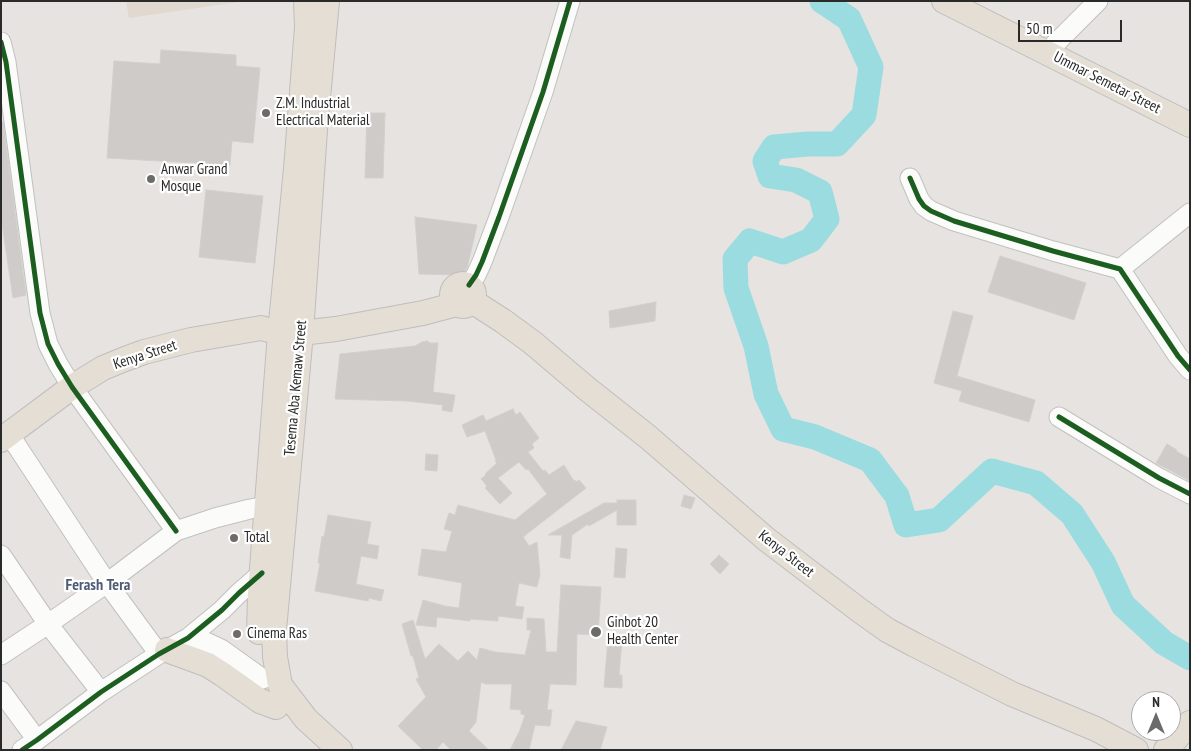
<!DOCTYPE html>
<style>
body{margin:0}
#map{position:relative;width:1191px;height:751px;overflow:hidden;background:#e7e3e0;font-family:"PT Sans Narrow",sans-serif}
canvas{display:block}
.frame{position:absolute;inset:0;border:2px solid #2a2a2a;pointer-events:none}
.north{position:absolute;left:1131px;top:691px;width:50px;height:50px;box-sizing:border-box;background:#fff;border:1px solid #aaa;border-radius:50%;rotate:0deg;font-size:14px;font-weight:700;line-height:20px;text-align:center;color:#2a2a2a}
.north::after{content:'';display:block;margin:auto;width:18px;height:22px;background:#6c6b6a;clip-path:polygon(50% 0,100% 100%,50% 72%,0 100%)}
.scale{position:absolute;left:1018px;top:20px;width:104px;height:22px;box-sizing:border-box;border:2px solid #2a2a2a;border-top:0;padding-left:6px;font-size:15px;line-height:18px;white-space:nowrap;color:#2a2a2a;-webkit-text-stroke:4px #fff;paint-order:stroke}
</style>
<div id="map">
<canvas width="1191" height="751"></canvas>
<div class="frame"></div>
<div class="north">N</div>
<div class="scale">50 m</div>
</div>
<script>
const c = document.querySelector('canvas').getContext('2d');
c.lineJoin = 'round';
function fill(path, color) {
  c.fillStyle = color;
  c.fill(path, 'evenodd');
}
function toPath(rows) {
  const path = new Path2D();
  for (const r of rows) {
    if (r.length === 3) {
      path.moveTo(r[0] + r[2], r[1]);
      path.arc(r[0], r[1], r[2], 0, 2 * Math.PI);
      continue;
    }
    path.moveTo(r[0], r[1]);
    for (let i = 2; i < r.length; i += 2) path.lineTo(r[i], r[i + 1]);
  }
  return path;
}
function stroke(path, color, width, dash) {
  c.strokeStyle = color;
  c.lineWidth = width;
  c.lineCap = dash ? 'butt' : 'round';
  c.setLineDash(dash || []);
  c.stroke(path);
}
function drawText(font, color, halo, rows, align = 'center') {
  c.font = font + ' "PT Sans Narrow",sans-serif';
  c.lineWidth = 4.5;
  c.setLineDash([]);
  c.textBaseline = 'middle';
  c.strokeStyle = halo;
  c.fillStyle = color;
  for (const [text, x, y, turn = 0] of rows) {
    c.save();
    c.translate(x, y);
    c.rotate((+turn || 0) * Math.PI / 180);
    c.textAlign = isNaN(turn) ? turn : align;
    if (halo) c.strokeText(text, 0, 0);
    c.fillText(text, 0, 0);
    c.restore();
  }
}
const education = toPath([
 [126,1,238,1,238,2,129,18]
]);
const river = toPath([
 [822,1,849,19,871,67,864,115,837,144,808,144,774,147,765,161,770,176,796,180,820,192,827,219,811,240,783,252,750,241,735,259,736,288,756,346,766,394,783,429,815,437,870,460,897,496,906,525,939,520,992,471,1036,483,1072,514,1103,562,1123,605,1164,643,1190,658]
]);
const building = toPath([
 [161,50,236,55,236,66,260,68,253,143,232,141,230,165,107,158,114,61,160,64,161,50],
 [367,113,385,113,383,178,365,178,367,113],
 [1,122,3,122,26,295,13,298,1,217,1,122],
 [206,190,263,196,255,263,199,257,206,190],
 [415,217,477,225,467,268,462,275,419,274,415,217],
 [1000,256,1086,283,1074,320,988,292,1000,256],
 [656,302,655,321,610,328,609,311,656,302],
 [953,311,973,316,957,376,1035,400,1029,422,959,401,962,391,934,383,953,311],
 [427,341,430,343,438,343,433,392,455,395,452,412,442,410,443,405,407,401,335,399,340,354,415,346,422,342,427,341],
 [513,409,516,415,520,412,539,438,532,444,534,448,528,452,543,471,545,470,549,475,564,465,574,481,575,480,576,482,579,480,586,488,523,537,529,546,537,542,540,574,537,587,519,583,515,606,524,607,522,619,498,616,498,621,470,619,470,621,437,617,436,627,416,625,423,600,445,606,459,608,462,583,418,575,422,549,446,552,452,531,444,529,449,513,455,515,458,505,515,520,547,494,528,469,526,470,519,462,498,478,512,493,500,504,485,488,487,486,481,479,486,475,485,474,497,463,495,461,496,460,485,431,467,437,462,425,483,415,486,421,513,409],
 [1167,444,1177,450,1176,451,1190,459,1190,481,1156,463,1167,444],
 [426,454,438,455,437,471,425,470,426,454],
 [684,495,695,498,691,509,681,506,684,495],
 [617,500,636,500,636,525,617,525,617,510,589,526,588,524,572,535,570,559,560,557,562,535,548,535,604,503,617,503,617,500],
 [328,515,371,522,367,544,379,546,377,559,361,556,356,584,384,590,381,601,369,598,368,601,315,591,320,563,318,563,322,536,324,537,328,515],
 [616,548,627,549,625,578,614,577,616,548],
 [719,555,729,564,720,574,710,564,719,555],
 [561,585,601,587,598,635,577,634,576,685,550,684,547,710,552,710,550,726,535,725,529,750,510,750,520,730,525,715,521,714,521,710,510,709,512,684,486,684,481,682,476,722,469,731,489,750,451,750,443,742,436,750,423,750,398,726,426,697,416,679,419,678,413,656,411,656,402,624,413,620,425,659,439,644,458,661,468,651,477,660,480,648,495,652,525,655,531,630,527,630,527,618,544,619,546,652,557,652,561,585],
 [608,639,622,640,619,675,622,675,622,688,604,687,608,639],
 [576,721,607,727,600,750,561,750,576,721]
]);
const minor = toPath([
 [1,42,6,62,40,313,48,344,58,364,72,387,176,531],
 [1046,53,1098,1],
 [910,178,919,199,924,206,931,211,954,221,1053,251,1120,269,1178,356,1190,370],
 [1120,269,1190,213],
 [469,285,476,275,482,262,499,217,543,92,570,1],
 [1059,417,1159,478,1190,494],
 [9,434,107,583,159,654],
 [1,555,48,624,101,692],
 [188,638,204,641,221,649,263,679],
 [1,655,48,624,107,583,176,531,215,518,250,509,267,506,280,507],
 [1,691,37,740],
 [22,750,37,740,101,692,159,654,188,638,222,610,239,593,262,573]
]);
const major = toPath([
 [327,1,315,130,301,333,274,630,275,657,280,685,306,719,340,750],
 [944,1,1190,125],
 [463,295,11],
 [472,301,503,321,533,343,586,388,648,437,766,539,859,610,887,630,915,645,1012,694,1096,729,1136,750],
 [1,440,72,387,103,368,125,359,144,352,191,340,261,328,280,333,301,333,336,329,423,313,457,304],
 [259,632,260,595,280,333,296,169,307,27,306,1],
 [167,650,208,665,222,674,260,701,276,707],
 [1166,750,1190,723]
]);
const cycleway = toPath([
 [1,42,6,62,40,313,48,344,58,364,72,387,176,531],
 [910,178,919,199,924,206,931,211,954,221,1053,251,1120,269,1178,356,1190,370],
 [469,285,476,275,482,262,499,217,543,92,570,1],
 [1059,417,1159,478,1190,494],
 [22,750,37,740,101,692,159,654,188,638,222,610,239,593,262,573]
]);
const markers = [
 [266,113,5,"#6c6b6a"],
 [151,179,5,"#6c6b6a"],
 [234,538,5,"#6c6b6a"],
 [596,632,6,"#6c6b6a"],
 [237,634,5,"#6c6b6a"]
];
const streetNames = [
 ["Ummar Semetar Street",1107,83,27],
 ["Kenya Street",145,355,-18],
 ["Tesema Aba Kemaw Street",296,388,-85],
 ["Kenya Street",786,554,38]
];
const poiNames = [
 ["Z.M. Industrial",276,104],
 ["Electrical Material",276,121],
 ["Anwar Grand",161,170],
 ["Mosque",161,187],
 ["Total",244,538],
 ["Ginbot 20",607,623],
 ["Health Center",607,640],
 ["Cinema Ras",247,634]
];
const neighbourhoodNames = [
 ["Ferash Tera",98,585]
];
fill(education, '#e1d8cf');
stroke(river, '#9bdce1', 25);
fill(building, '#cecbc9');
stroke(building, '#d2cfcc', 1);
stroke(minor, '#c1c1c1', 21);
stroke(major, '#bfbebd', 26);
stroke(minor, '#fbfbfa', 19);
stroke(major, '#e4ded5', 24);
stroke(cycleway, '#1b5e20', 5);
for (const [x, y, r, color] of markers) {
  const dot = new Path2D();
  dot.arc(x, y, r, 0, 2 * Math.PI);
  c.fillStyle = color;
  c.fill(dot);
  stroke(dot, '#fff', 2);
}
drawText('15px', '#2a2a2a', '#fff', streetNames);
drawText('15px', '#2a2a2a', '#fff', poiNames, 'left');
drawText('bold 16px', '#4f5c76', '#fff', neighbourhoodNames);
</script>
